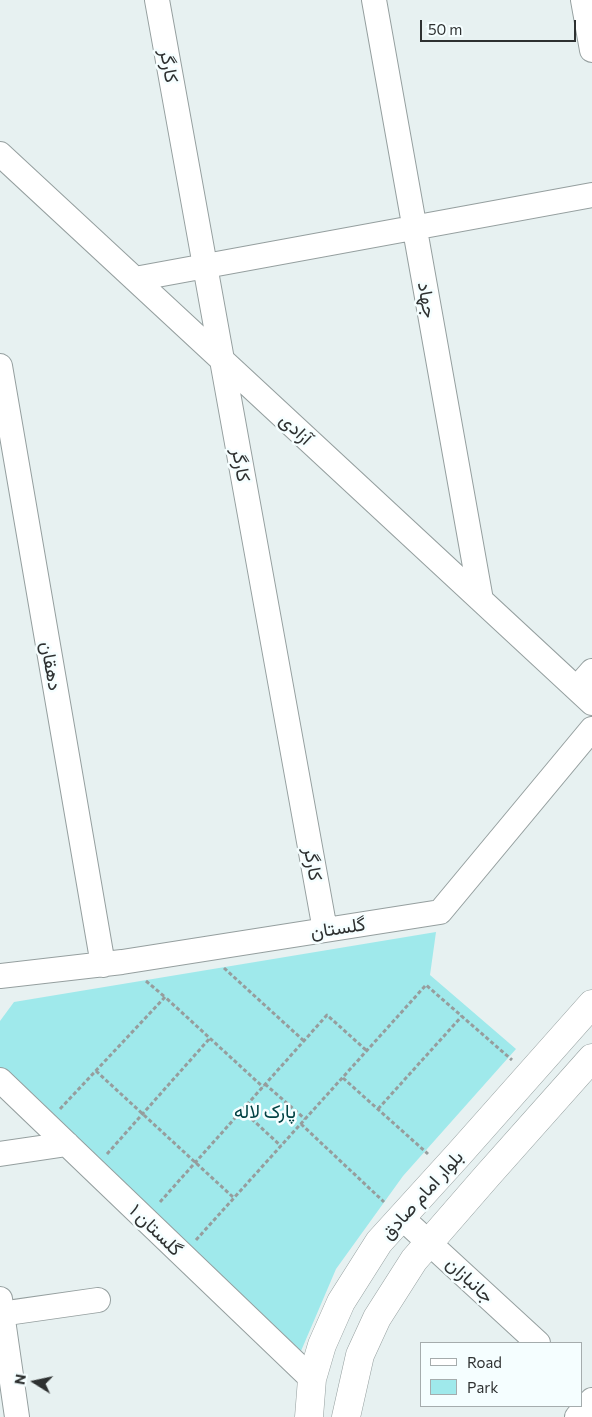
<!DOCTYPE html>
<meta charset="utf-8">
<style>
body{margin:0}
#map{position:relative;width:592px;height:1417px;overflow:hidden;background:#e7f1f1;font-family:Commissioner,sans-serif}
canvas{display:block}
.legend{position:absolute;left:420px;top:1342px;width:162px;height:65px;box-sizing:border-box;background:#f5feff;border:1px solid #a5acad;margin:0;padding:6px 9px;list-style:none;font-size:15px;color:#2e3131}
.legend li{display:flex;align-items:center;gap:10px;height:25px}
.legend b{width:25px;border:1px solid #a5acad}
.north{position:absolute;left:10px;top:1357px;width:50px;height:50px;-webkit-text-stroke:4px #f5feff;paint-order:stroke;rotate:280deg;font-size:14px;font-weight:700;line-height:20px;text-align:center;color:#2e3131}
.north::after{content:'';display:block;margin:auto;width:18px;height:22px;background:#2e3131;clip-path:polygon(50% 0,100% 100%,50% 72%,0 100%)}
.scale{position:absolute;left:420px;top:20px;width:156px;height:22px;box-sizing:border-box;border:2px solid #2e3131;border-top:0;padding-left:6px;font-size:15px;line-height:18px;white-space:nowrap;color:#2e3131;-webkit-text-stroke:4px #f5feff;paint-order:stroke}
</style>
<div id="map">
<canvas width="592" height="1417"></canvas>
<ul class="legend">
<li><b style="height:6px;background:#fff"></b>Road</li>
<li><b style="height:14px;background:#9fe9eb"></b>Park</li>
</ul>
<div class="north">N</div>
<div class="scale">50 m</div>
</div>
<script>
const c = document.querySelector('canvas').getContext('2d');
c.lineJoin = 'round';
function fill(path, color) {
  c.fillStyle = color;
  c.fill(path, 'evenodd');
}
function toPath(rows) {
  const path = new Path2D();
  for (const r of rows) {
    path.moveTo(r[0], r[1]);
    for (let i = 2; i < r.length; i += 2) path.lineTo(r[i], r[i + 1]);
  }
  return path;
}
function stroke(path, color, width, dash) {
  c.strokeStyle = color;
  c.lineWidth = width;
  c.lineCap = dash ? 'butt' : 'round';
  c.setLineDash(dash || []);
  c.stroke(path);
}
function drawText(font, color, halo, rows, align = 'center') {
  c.font = font + ' Commissioner,Vazirmatn,sans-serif';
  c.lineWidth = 5;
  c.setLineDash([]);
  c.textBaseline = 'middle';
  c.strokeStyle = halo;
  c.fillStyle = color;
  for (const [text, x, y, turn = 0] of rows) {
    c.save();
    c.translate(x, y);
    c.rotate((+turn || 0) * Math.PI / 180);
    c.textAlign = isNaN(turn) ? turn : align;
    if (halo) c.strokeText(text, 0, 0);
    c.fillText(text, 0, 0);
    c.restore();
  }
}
const green = toPath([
 [436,932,430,975,516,1049,403,1176,336,1269,301,1351,0,1070,0,1021,14,1002]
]);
const path = toPath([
 [224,968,304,1041],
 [146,981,165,997],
 [96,1071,234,1198],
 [343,1078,428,1154],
 [265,1084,305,1119],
 [60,1109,165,997,263,1087],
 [378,1109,462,1016],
 [242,1110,281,1146],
 [301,1124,384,1202],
 [107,1154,210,1038],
 [160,1202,327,1015,367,1051],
 [196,1240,426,985,512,1060]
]);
const minor = toPath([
 [157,0,325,930],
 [374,0,481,600],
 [583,0,592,50],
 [0,154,592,703],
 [135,279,592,195],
 [0,366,103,965],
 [577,688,592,671],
 [0,976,122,962,440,912,592,729],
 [0,1080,312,1379],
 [0,1154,67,1144],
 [401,1217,538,1343],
 [0,1299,17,1417],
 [0,1314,98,1300],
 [577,1417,592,1400]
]);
const tertiary = toPath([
 [309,1417,312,1379,322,1345,341,1302,379,1242,459,1154,592,1004],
 [346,1417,360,1355,377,1318,414,1260,487,1176,592,1058]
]);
const streetNames = [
 ["کارگر",169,66,80],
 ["جهاد",427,300,80],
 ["آزادی",296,429,43],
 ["کارگر",241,465,80],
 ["دهقان",51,666,80],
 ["کارگر",313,864,80],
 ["گلستان",338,928,-9],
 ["بلوار امام صادق",422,1195,-48],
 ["گلستان ۱",156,1230,44],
 ["جانبازان",470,1280,43]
];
const parkNames = [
 ["پارک لاله",265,1112]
];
fill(green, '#9fe9eb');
stroke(minor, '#959f9f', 26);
stroke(tertiary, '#959f9f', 29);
stroke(path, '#969d9d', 3, [4, 2.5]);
stroke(minor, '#fff', 24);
stroke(tertiary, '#fff', 28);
drawText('19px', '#2e3131', '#f5feff', streetNames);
drawText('19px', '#014244', '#f5feff', parkNames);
</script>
